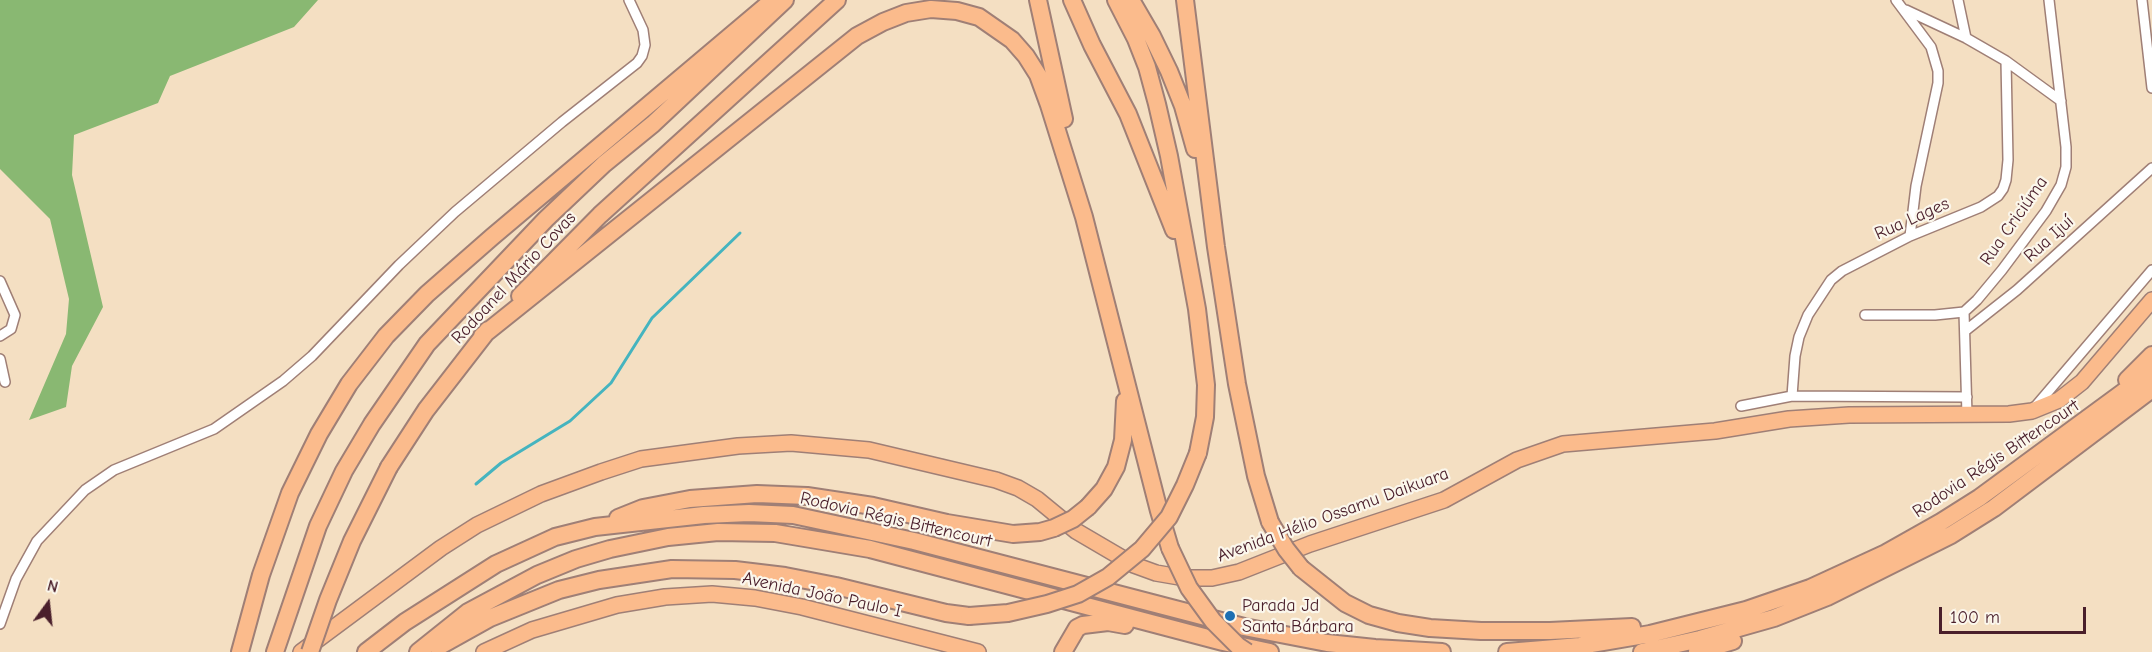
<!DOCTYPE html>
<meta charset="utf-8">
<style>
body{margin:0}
#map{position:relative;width:2152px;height:652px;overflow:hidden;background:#f4dfc2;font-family:"Comic Neue",sans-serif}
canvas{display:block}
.north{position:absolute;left:18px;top:574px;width:60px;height:60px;-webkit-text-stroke:4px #fbf7ec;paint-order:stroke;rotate:15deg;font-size:16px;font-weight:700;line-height:24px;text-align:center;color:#4a1f2b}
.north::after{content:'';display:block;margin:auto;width:21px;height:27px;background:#4a1f2b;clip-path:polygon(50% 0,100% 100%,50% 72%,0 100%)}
.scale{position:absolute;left:1939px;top:607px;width:147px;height:27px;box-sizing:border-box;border:3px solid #4a1f2b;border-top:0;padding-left:8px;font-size:18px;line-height:21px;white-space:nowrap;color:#4a1f2b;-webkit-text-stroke:4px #fbf7ec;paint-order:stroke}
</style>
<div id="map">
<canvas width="2152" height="652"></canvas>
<div class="north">N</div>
<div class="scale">100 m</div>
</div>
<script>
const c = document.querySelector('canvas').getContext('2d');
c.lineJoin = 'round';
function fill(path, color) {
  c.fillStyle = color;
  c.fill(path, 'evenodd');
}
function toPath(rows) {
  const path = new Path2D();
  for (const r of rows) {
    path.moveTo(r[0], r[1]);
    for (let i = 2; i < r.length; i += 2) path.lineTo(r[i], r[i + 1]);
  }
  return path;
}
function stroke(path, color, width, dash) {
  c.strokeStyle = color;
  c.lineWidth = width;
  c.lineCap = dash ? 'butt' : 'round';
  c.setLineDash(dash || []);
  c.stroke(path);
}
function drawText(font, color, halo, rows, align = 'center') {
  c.font = font + ' "Comic Neue",sans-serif';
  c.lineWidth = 4.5;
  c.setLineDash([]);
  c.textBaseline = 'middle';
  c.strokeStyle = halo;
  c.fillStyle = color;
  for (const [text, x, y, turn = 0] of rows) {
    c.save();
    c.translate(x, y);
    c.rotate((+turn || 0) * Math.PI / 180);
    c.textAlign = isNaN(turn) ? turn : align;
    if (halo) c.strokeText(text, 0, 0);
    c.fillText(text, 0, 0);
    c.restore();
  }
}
const forest = toPath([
 [0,0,318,0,294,27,170,76,158,103,74,135,72,175,103,307,72,366,66,407,29,420,66,334,69,299,50,219,0,169]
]);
const stream = toPath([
 [476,484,501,463,570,421,611,383,652,318,740,233]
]);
const minor = toPath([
 [1896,0,1931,47,1938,71,1938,83,1916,186,1910,236],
 [1958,0,1966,38],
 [2142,0,2152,88],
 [1906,10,1966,38,2006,61,2061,101],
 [0,281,15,315,11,329,0,336],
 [1865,315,1935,315,1964,312],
 [1965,331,2017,290,2152,168],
 [0,359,5,382],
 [1792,396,1795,356,1799,337,1808,315,1831,280,1842,271,1910,236,1981,207,1998,196,2003,189,2006,180,2008,160,2006,61],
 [1741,406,1792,396,1967,397],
 [2035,407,2152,270],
 [1967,415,1964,312,1977,300,2002,270,2046,211,2061,185,2066,167,2066,147,2049,0],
 [0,624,16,579,37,541,85,490,114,470,214,429,283,381,312,356,399,265,455,212,562,122,637,63,642,56,645,45,643,30,629,0]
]);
const primary = toPath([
 [301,652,441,548,477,525,541,494,601,472,641,459,738,446,791,443,869,450,996,480,1018,488,1037,499,1076,531,1134,565,1156,573,1185,578,1212,578,1239,572,1310,544,1444,500,1517,460,1563,444,1715,431,1789,419,1849,415,2009,414,2032,411,2059,400,2082,382,2152,300],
 [484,652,532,630,617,605,665,597,712,594,755,598,802,607,978,652]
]);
const motorway = toPath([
 [1038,0,1064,119],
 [1072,0,1092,45,1128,114,1174,230],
 [1116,0,1136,39,1147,67,1157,104,1169,156,1197,309,1206,385,1205,417,1198,453],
 [1131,0,1152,36,1169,71,1183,106,1195,149],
 [1185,0,1216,247,1237,384,1256,476,1270,522],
 [520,296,600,215,837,0],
 [482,336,857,36,883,22,906,13,931,9,957,11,979,17,1012,40,1026,56,1038,75,1049,105,1084,217,1159,511,1170,548],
 [2127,380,2152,355],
 [389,467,426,410,488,330],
 [1088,507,1104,489,1116,467,1123,440,1125,401],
 [618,518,643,508,690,499,757,494,807,496,873,506,947,523,1013,534,1040,532,1054,528],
 [1301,568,1345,603,1369,615,1398,623,1430,628,1481,631,1550,631,1632,627],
 [438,647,490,618,559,590,599,580,672,569,735,570,785,576,836,586,946,613,969,616],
 [240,652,261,575,290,493,319,434,349,384,386,336,427,294,492,237,773,0],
 [275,652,318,526,344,471,372,424,427,344,546,219,604,164,653,124,785,0],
 [366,652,405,622,496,564,555,537,595,527,704,515,749,513,793,515,914,541,1244,627,1327,643,1375,648,1442,652],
 [418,652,468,612,537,575,576,559,610,549,668,537,718,532,775,533,870,549,1223,642,1270,652],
 [1063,652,1077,628,1083,625,1108,622,1125,625],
 [1507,652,1580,646,1650,634,1746,610,1810,588,1886,553,1941,522,1979,498,2152,371],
 [1642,652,1700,639,1774,618,1827,597,1951,535,1994,508,2152,389],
 [1697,652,1733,641]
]);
const motorwayBridge = toPath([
 [1270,522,1286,549,1301,568],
 [1054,528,1073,519,1088,507],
 [1170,548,1189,588,1213,621,1238,646,1247,652],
 [969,616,1008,613,1047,604,1078,594,1108,577,1142,549,1169,517,1185,485,1198,453],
 [310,652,328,600,352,541,389,467]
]);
const markers = [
 [1230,616,6,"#1f6fb2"]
];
const streetNames = [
 ["Rua Lages",1912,219,-24],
 ["Rua Criciúma",2014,221,-55],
 ["Rua Ijuí",2049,239,-42],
 ["Rodoanel Mário Covas",514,278,-47],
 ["Rodovia Régis Bittencourt",1996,459,-34],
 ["Avenida Hélio Ossamu Daikuara",1333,515,-20],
 ["Rodovia Régis Bittencourt",896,520,13],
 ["Avenida João Paulo I",822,595,12]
];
const poiNames = [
 ["Parada Jd",1242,606],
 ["Santa Bárbara",1242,627]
];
fill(forest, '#89b872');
stroke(stream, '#45b4bf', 3);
stroke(minor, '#9f7f76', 12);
stroke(primary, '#9f7f76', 18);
stroke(motorway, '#9f7f76', 20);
stroke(minor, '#fff', 9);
stroke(primary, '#fbbb8c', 15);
stroke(motorway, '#fbbb8c', 16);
stroke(motorwayBridge, '#9f7f76', 20, []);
stroke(motorwayBridge, '#fbbb8c', 16);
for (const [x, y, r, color] of markers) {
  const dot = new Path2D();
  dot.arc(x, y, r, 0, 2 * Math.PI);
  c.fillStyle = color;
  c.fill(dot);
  stroke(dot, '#fbf7ec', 2);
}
drawText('18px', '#4a1f2b', '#fbf7ec', streetNames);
drawText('18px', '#4a1f2b', '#fbf7ec', poiNames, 'left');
</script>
